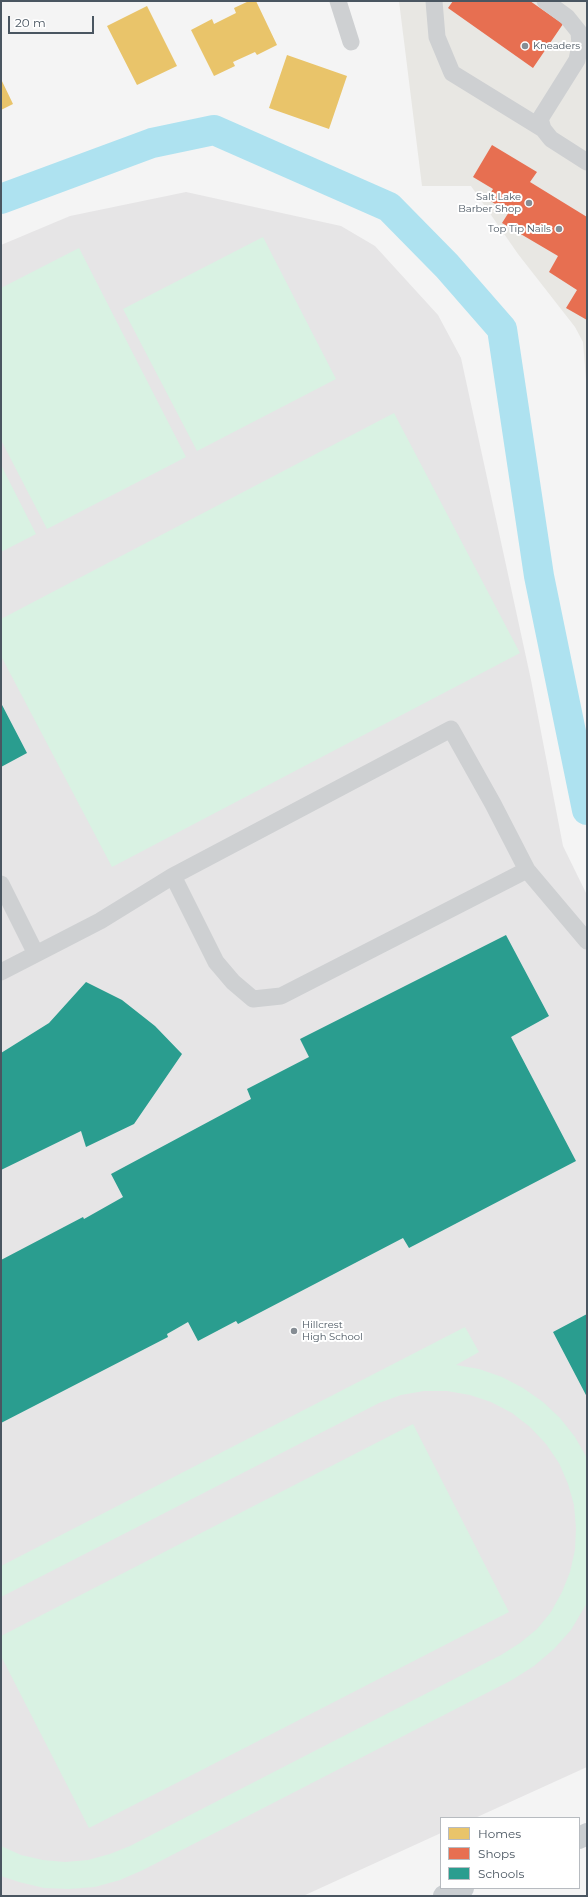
<!DOCTYPE html>
<style>
body{margin:0}
#map{position:relative;width:588px;height:1897px;overflow:hidden;background:#f4f4f4;font-family:Montserrat,sans-serif}
canvas{display:block}
.frame{position:absolute;inset:0;border:2px solid #4a5661;pointer-events:none}
.legend{position:absolute;left:440px;top:1817px;width:140px;height:72px;box-sizing:border-box;background:#fff;border:1px solid #b7bbc0;margin:0;padding:5px 7px;list-style:none;font-size:12px;color:#4a5661}
.legend li{display:flex;align-items:center;gap:8px;height:20px}
.legend b{width:20px;border:1px solid #b7bbc0}
.scale{position:absolute;left:8px;top:16px;width:86px;height:18px;box-sizing:border-box;border:2px solid #4a5661;border-top:0;padding-left:5px;font-size:12px;line-height:14px;white-space:nowrap;color:#4a5661;-webkit-text-stroke:3px #fff;paint-order:stroke}
</style>
<div id="map">
<canvas width="588" height="1897"></canvas>
<div class="frame"></div>
<ul class="legend">
<li><b style="height:11px;background:#e9c46a"></b>Homes</li>
<li><b style="height:11px;background:#e76f51"></b>Shops</li>
<li><b style="height:11px;background:#2a9d8f"></b>Schools</li>
</ul>
<div class="scale">20 m</div>
</div>
<script>
const c = document.querySelector('canvas').getContext('2d');
c.lineJoin = 'round';
function fill(path, color) {
  c.fillStyle = color;
  c.fill(path, 'evenodd');
}
function toPath(rows) {
  const path = new Path2D();
  for (const r of rows) {
    path.moveTo(r[0], r[1]);
    for (let i = 2; i < r.length; i += 2) path.lineTo(r[i], r[i + 1]);
  }
  return path;
}
function stroke(path, color, width, dash) {
  c.strokeStyle = color;
  c.lineWidth = width;
  c.lineCap = dash ? 'butt' : 'round';
  c.setLineDash(dash || []);
  c.stroke(path);
}
function drawText(font, color, halo, rows, align = 'center') {
  c.font = font + ' Montserrat,sans-serif';
  c.lineWidth = 4;
  c.setLineDash([]);
  c.textBaseline = 'middle';
  c.strokeStyle = halo;
  c.fillStyle = color;
  for (const [text, x, y, turn = 0] of rows) {
    c.save();
    c.translate(x, y);
    c.rotate((+turn || 0) * Math.PI / 180);
    c.textAlign = isNaN(turn) ? turn : align;
    if (halo) c.strokeText(text, 0, 0);
    c.fillText(text, 0, 0);
    c.restore();
  }
}
const commercial = toPath([
 [399,1,587,1,587,392,583,342,575,327,518,254,471,186,422,186]
]);
const education = toPath([
 [186,192,341,226,375,246,438,315,461,358,531,680,563,846,587,895,587,1767,475,1818,441,1818,441,1833,303,1896,1,1896,1,245,70,216]
]);
const green = toPath([
 [263,237,336,379,197,451,123,309],
 [79,248,186,457,47,529,1,440,1,288],
 [394,413,520,653,112,867,1,656,1,619],
 [1,465,36,534,1,552],
 [465,1327,479,1352,456,1365,479,1369,502,1377,523,1388,543,1402,560,1418,575,1437,587,1458,587,1603,571,1630,554,1649,534,1666,512,1680,143,1870,120,1880,95,1887,69,1889,44,1888,19,1882,1,1876,1,1846,21,1855,43,1860,65,1862,88,1860,110,1854,130,1846,501,1655,520,1643,537,1629,551,1612,562,1592,570,1572,575,1550,576,1528,574,1505,568,1484,559,1463,546,1444,530,1427,512,1413,491,1402,470,1395,447,1391,424,1391,401,1395,379,1403,1,1597,1,1566],
 [413,1424,509,1612,89,1828,1,1656,1,1636]
]);
const homes = toPath([
 [249,1,256,1,277,45,257,55,255,52,233,62,235,66,214,76,191,30,212,19,214,24,236,13,234,8],
 [147,6,177,66,137,85,107,26],
 [287,55,347,76,329,129,269,108],
 [1,79,13,104,1,110]
]);
const shops = toPath([
 [453,1,530,1,563,24,533,68,448,8],
 [492,145,537,172,530,182,587,217,587,320,566,308,577,290,549,272,558,256,502,223,509,212,487,199,493,189,473,177]
]);
const schools = toPath([
 [1,703,27,753,1,767],
 [506,935,549,1016,511,1037,576,1161,409,1248,403,1238,238,1324,236,1321,198,1341,188,1322,167,1334,168,1337,1,1423,1,1260,83,1217,84,1219,123,1197,111,1174,251,1099,247,1089,309,1057,300,1039],
 [86,982,122,1000,155,1026,182,1054,134,1124,86,1147,81,1131,1,1170,1,1053,49,1023],
 [587,1314,587,1397,553,1332]
]);
const canal = toPath([
 [1,199,152,143,214,130,389,207,447,266,502,329,539,576,587,810]
]);
const lane = toPath([
 [338,1,351,42],
 [434,1,437,37,452,73,543,129],
 [545,1,567,17,579,32,580,45,577,60,540,119,543,129,551,139,587,162],
 [527,870,281,996,253,999,233,982,216,962,173,876,451,729,493,804,527,870,587,941],
 [1,884,36,954,1,972],
 [36,954,100,921,173,876]
]);
const primary = toPath([
 [579,1838,587,1834],
 [444,1896,463,1888]
]);
const markers = [
 [525,46,4,"#868d94"],
 [529,203,4,"#868d94"],
 [559,229,4,"#868d94"],
 [294,1331,4,"#868d94"]
];
const poiNames = [
 ["Kneaders",533,46],
 ["Salt Lake",521,197,"right"],
 ["Barber Shop",521,209,"right"],
 ["Top Tip Nails",551,229,"right"],
 ["Hillcrest",302,1325],
 ["High School",302,1337]
];
fill(commercial, '#e8e7e3');
fill(education, '#e6e5e6');
fill(green, '#d9f2e3');
fill(homes, '#e9c46a');
fill(shops, '#e76f51');
fill(schools, '#2a9d8f');
stroke(canal, '#aee2f0', 30);
stroke(lane, '#ced0d2', 17);
stroke(primary, '#caced1', 22);
for (const [x, y, r, color] of markers) {
  const dot = new Path2D();
  dot.arc(x, y, r, 0, 2 * Math.PI);
  c.fillStyle = color;
  c.fill(dot);
  stroke(dot, '#fff', 1.5);
}
drawText('10px', '#4a5661', '#fff', poiNames, 'left');
</script>
